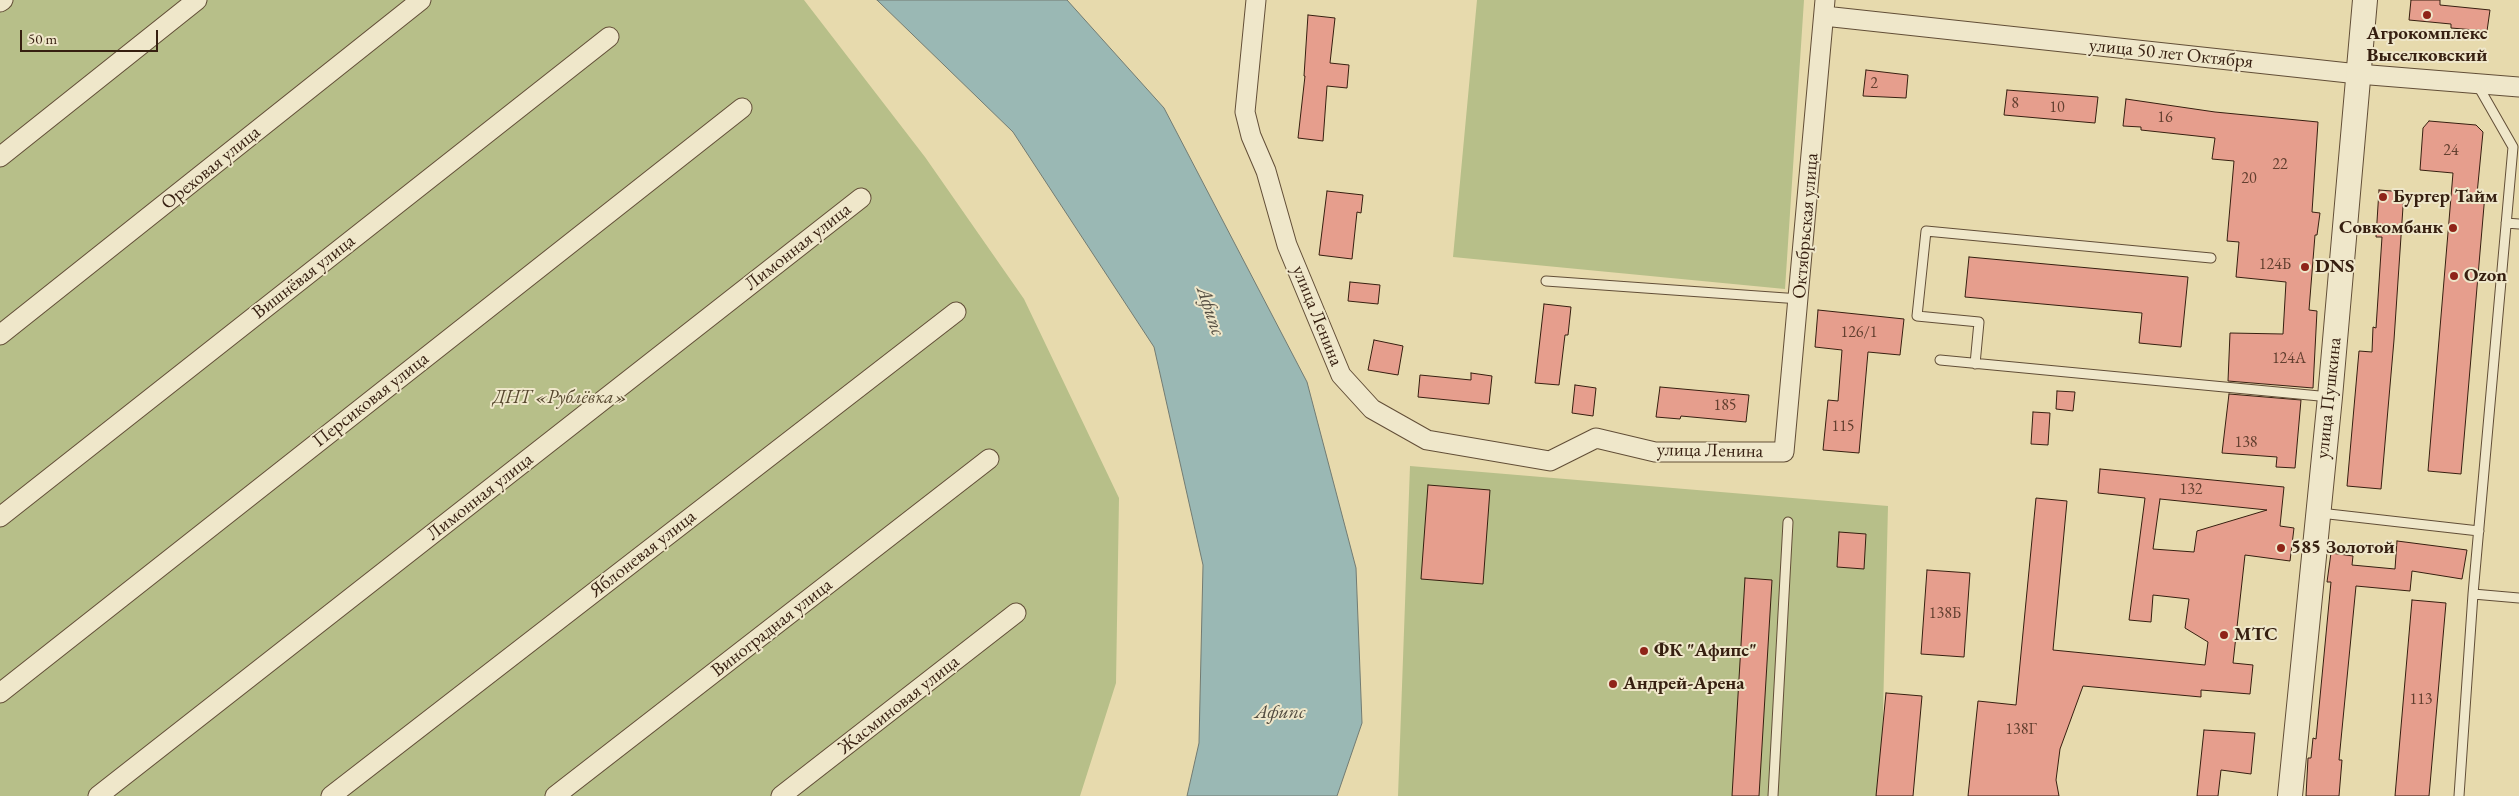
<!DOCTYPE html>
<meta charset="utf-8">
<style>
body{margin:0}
#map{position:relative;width:2519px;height:796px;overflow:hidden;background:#e7daad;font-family:"EB Garamond",serif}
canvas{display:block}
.scale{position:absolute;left:20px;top:30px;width:138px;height:22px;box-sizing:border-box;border:2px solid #361f10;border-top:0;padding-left:6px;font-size:15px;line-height:18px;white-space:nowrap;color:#361f10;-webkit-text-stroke:4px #efe7ca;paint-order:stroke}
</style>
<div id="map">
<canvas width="2519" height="796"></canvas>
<div class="scale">50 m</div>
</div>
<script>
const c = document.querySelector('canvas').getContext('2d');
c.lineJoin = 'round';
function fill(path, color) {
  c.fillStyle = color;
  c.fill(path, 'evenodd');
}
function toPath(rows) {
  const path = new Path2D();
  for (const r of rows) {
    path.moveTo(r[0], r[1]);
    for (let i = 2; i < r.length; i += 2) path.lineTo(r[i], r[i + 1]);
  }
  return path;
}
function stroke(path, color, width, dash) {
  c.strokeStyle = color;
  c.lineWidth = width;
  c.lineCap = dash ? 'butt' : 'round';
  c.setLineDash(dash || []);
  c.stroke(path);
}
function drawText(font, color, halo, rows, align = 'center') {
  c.font = font + ' "EB Garamond",serif';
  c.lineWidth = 4;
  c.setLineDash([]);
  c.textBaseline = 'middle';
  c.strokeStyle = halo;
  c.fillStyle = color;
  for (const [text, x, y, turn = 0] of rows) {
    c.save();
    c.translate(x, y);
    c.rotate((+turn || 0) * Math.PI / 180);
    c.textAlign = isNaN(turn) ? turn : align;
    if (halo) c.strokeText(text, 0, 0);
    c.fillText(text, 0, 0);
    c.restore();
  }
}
const green = toPath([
 [0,0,804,0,925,157,1024,299,1119,498,1116,683,1080,796,0,796],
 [1477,0,1804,0,1785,289,1453,257],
 [1410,466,1888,506,1881,796,1398,796]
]);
const water = toPath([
 [877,0,1067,0,1164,108,1307,382,1356,568,1362,723,1337,796,1187,796,1199,743,1203,565,1154,347,1013,132,877,0]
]);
const building = toPath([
 [2411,0,2440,0,2440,5,2490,10,2487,31,2451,28,2451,24,2409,20,2411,0],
 [1308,15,1335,18,1330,63,1349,65,1347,88,1327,86,1323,141,1298,138,1305,76,1304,76,1308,15],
 [1866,70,1908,75,1906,98,1863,96,1866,70],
 [2007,90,2098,97,2095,123,2004,115,2007,90],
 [2126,99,2215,112,2318,122,2312,212,2320,213,2317,235,2315,235,2309,310,2317,311,2313,388,2228,381,2230,333,2283,334,2286,282,2236,277,2239,242,2227,241,2234,161,2212,159,2215,138,2141,130,2141,127,2123,126,2126,99],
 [2429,121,2476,125,2483,132,2477,194,2485,194,2461,474,2428,471,2453,173,2420,170,2423,128,2429,121],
 [2379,190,2404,192,2394,340,2381,489,2347,486,2359,351,2372,352,2373,327,2376,328,2382,237,2376,237,2379,190],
 [1327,191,1363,195,1361,213,1357,212,1352,259,1319,255,1327,191],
 [1969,257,2188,277,2181,347,2139,343,2142,313,1965,297,1969,257],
 [1350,282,1380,285,1378,304,1348,301,1350,282],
 [1544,304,1571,307,1568,335,1565,335,1559,385,1535,383,1544,304],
 [1818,310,1904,319,1900,355,1868,352,1859,453,1823,450,1828,400,1838,401,1842,350,1815,347,1818,310],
 [1374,340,1403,346,1398,375,1368,370,1374,340],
 [1471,373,1492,376,1489,404,1418,397,1420,375,1471,380,1471,373],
 [1575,385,1596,388,1593,416,1572,413,1575,385],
 [1660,387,1749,395,1746,422,1681,416,1680,419,1656,417,1660,387],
 [2057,391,2075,392,2073,411,2056,409,2057,391],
 [2229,394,2301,400,2295,468,2276,467,2277,457,2222,453,2229,394],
 [2033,412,2050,413,2048,445,2031,444,2033,412],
 [2100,469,2284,487,2280,526,2294,528,2290,561,2245,555,2233,663,2253,665,2250,694,2201,690,2201,697,2083,686,2060,749,2056,780,2059,796,1968,796,1978,701,2016,705,2036,498,2067,501,2053,650,2205,665,2208,642,2185,628,2189,599,2153,595,2151,622,2129,620,2145,498,2098,493,2100,469],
 [2160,499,2267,510,2197,531,2194,552,2153,549,2160,499],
 [1428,485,1490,490,1483,584,1421,579,1428,485],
 [1839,532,1866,534,1864,569,1837,567,1839,532],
 [2397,541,2467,550,2462,579,2412,571,2410,591,2356,586,2339,760,2342,760,2339,796,2306,796,2308,758,2311,758,2313,738,2316,739,2331,582,2327,582,2331,553,2353,556,2352,565,2395,569,2397,541],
 [1927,570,1970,573,1964,657,1921,654,1927,570],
 [1745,578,1772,580,1759,796,1732,796,1745,578],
 [2412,600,2446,603,2429,796,2395,796,2412,600],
 [1886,693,1922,696,1913,796,1876,796,1886,693],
 [2204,730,2255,733,2251,774,2221,770,2218,796,2197,796,2204,730]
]);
const service = toPath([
 [2506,223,2519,224],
 [1546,281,1800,299],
 [1940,360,2330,397],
 [1975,364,1979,322,1917,316,1926,231,2211,258],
 [2320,513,2479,531],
 [2473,594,2519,598],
 [1773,796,1788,522],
 [2459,796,2473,594,2513,147,2477,84]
]);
const minor = toPath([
 [1256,0,1245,112,1251,136,1266,171,1287,245,1341,375,1372,409,1427,440,1550,461,1596,438,1655,452,1784,452,1825,0],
 [0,2,3,0],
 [1824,16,2358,74,2519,87],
 [0,157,197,0],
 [0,335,421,0],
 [0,517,609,37],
 [0,693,742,108],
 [98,796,861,198],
 [331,796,956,312],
 [555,796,989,459],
 [781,796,1016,613]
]);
const tertiary = toPath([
 [2290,796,2330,397,2365,0]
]);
const markers = [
 [2427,15,5,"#8f2418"],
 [2383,197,5,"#8f2418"],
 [2453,228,5,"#8f2418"],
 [2305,267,5,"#8f2418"],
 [2454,276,5,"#8f2418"],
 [2281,548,5,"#8f2418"],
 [2224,635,5,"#8f2418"],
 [1644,651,5,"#8f2418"],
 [1613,684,5,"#8f2418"]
];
const numberNames = [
 ["2",1874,84],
 ["8",2015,104],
 ["10",2057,108],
 ["16",2165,118],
 ["24",2451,151],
 ["22",2280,165],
 ["20",2249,179],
 ["124Б",2275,265],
 ["126/1",1859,333],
 ["124А",2289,359],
 ["185",1725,406],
 ["115",1843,427],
 ["138",2246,443],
 ["132",2191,490],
 ["138Б",1945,614],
 ["113",2421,700],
 ["138Г",2021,730]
];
const poiNames = [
 ["Агрокомплекс",2427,34,"center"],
 ["Выселковский",2427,56,"center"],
 ["Бургер Тайм",2393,197],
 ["Совкомбанк",2443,228,"right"],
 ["DNS",2315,267],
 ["Ozon",2464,276],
 ["585 Золотой",2291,548],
 ["МТС",2234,635],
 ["ФК \"Афипс\"",1654,651],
 ["Андрей-Арена",1623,684]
];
const streetNames = [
 ["улица 50 лет Октября",2171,54,6],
 ["Ореховая улица",211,168,-39],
 ["Октябрьская улица",1806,226,-85],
 ["Лимонная улица",798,247,-38],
 ["Вишнёвая улица",304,277,-38],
 ["улица Ленина",1317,316,68],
 ["улица Пушкина",2329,398,-84],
 ["Персиковая улица",371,400,-38],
 ["улица Ленина",1710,451,1],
 ["Лимонная улица",480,497,-38],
 ["Яблоневая улица",643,554,-38],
 ["Виноградная улица",772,628,-38],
 ["Жасминовая улица",899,705,-38]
];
const parkNames = [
 ["ДНТ «Рублёвка»",560,398]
];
const waterNames = [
 ["Афипс",1210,311,71],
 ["Афипс",1280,713]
];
fill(green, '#b7bf89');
fill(water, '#9ab8b4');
stroke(water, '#727b72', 1);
fill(building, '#e69e8d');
stroke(building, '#361f10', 1);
stroke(service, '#624e37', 11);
stroke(minor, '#624e37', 21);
stroke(tertiary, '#624e37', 26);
stroke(service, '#efe7ca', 9);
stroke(minor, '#efe7ca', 19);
stroke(tertiary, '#efe7ca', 24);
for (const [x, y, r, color] of markers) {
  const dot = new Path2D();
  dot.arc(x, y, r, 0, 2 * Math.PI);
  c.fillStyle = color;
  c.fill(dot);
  stroke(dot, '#efe7ca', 2);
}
drawText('16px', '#623f2f', null, numberNames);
drawText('bold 19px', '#361f10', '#efe7ca', poiNames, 'left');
drawText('19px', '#361f10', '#efe7ca', streetNames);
drawText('italic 19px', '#56472e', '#efe7ca', parkNames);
drawText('italic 20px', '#544d41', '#efe7ca', waterNames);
</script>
